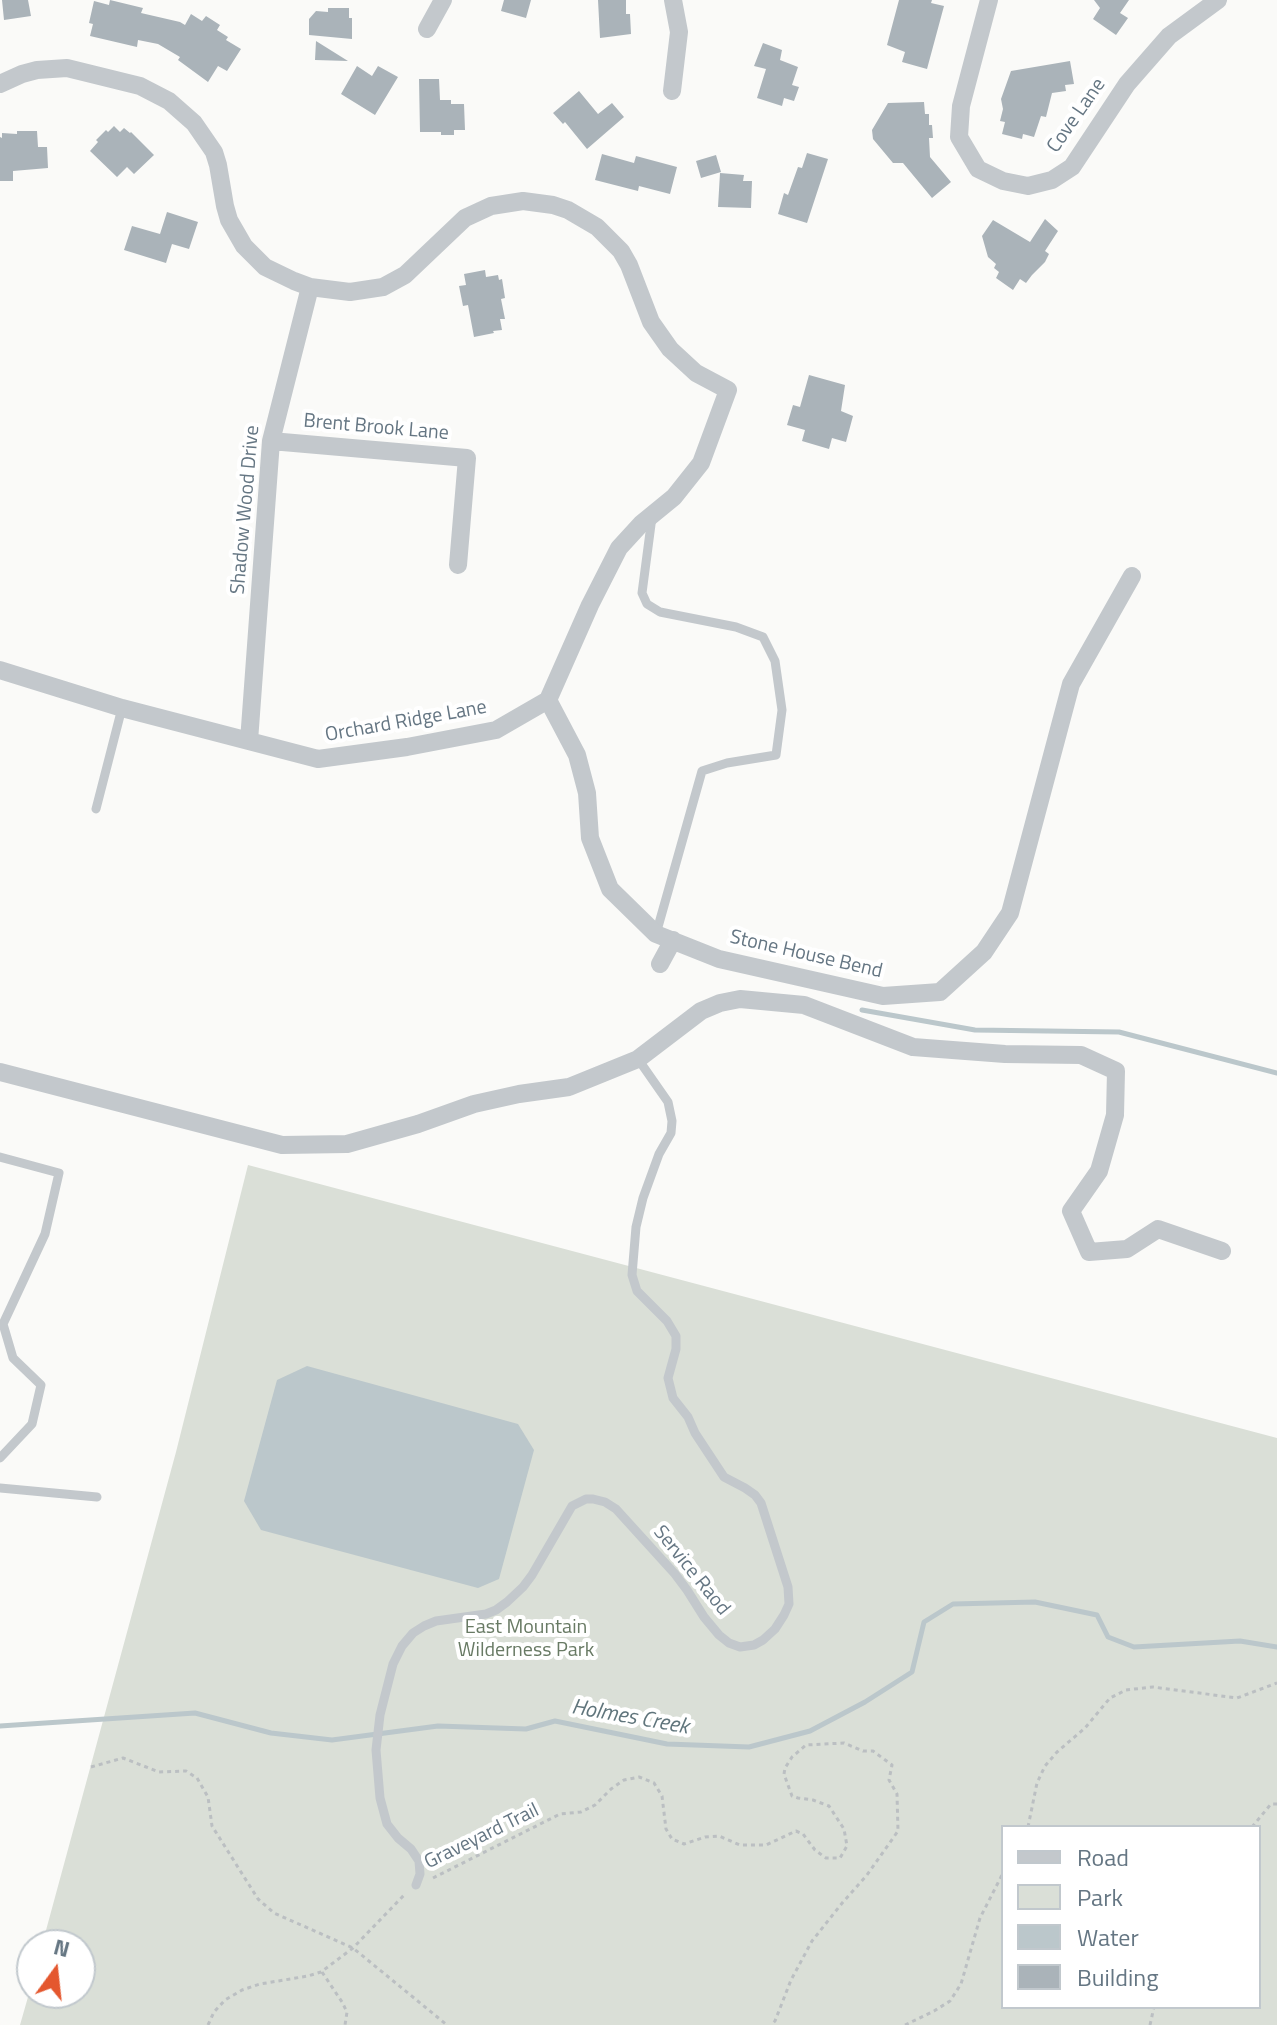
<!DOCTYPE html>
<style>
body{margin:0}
#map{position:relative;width:1277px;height:2025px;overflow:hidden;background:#fafaf8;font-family:"Titillium Web",sans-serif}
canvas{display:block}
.legend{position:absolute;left:1001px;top:1825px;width:260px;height:184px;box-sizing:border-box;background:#fff;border:2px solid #c1c8cd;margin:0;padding:10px 14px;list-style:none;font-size:24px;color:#657683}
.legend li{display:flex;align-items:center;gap:16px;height:40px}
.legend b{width:40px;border:2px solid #c1c8cd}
.north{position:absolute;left:16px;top:1929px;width:80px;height:80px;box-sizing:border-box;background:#fff;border:2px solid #c1c8cd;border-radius:50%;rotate:15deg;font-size:22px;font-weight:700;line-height:32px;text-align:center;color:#657683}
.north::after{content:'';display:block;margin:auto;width:28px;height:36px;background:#e4572e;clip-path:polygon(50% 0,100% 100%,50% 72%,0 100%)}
</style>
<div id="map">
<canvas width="1277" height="2025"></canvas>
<ul class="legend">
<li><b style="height:10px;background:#c3c8cc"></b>Road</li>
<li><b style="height:22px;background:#dadfd7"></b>Park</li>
<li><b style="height:22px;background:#bbc7cb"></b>Water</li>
<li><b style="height:22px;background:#aab3b9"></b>Building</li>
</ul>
<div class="north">N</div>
</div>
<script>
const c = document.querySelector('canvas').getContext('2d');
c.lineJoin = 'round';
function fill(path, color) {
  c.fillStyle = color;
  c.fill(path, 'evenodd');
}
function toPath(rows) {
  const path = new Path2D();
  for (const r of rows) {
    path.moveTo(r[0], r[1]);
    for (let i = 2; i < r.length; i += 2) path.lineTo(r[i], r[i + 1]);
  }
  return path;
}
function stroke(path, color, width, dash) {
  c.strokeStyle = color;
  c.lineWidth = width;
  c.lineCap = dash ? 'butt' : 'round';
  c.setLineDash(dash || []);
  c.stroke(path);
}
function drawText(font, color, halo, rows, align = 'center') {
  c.font = font + ' "Titillium Web",sans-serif';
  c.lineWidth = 8;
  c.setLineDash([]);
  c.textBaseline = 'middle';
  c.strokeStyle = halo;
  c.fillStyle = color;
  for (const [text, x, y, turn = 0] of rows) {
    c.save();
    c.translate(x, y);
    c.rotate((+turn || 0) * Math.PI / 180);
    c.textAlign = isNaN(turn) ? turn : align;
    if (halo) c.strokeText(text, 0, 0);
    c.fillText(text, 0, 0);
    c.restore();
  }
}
const green = toPath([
 [248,1165,1277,1438,1277,2025,20,2025,32,1983,32,1993,80,1993,80,1945,42,1945,176,1452],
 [1003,1827,1259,1827,1259,2007,1003,2007]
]);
const water = toPath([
 [307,1366,518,1424,534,1450,499,1579,478,1588,261,1530,244,1501,277,1380]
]);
const stream = toPath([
 [862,1010,975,1030,1119,1032,1277,1073],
 [0,1726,195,1713,271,1733,332,1740,438,1726,526,1729,555,1721,667,1744,749,1747,810,1731,865,1702,912,1672,924,1622,953,1604,1035,1602,1097,1615,1108,1637,1134,1647,1240,1641,1277,1647]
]);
const building = toPath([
 [2,0,28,0,31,16,4,20],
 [110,0,143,8,141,13,180,22,185,25,191,14,202,21,206,16,220,25,217,30,228,37,226,40,241,49,227,71,218,66,208,82,178,60,180,57,158,44,138,40,137,47,90,36,93,24,89,23,94,1,109,5],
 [504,0,531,0,526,18,501,11],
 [598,0,626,0,626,14,630,14,631,34,600,38],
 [899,0,932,0,931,3,944,6,927,69,902,62,905,52,887,45],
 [1094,0,1129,0,1120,13,1128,18,1116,35,1093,19,1100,8],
 [328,8,349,8,349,18,352,18,352,39,309,35,309,19,316,11,328,12],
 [316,41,348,61,315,60],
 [763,43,782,50,780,60,798,67,792,85,799,87,794,101,784,98,782,106,757,98,766,69,754,66],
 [1070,61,1074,84,1065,85,1066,91,1052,93,1046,117,1041,116,1034,137,1023,134,1022,139,1002,134,1005,122,1000,121,1003,109,1001,99,1011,71],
 [357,66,372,76,378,66,398,77,375,115,341,94],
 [419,79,439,79,440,100,451,100,451,104,464,104,465,130,454,130,454,135,441,135,441,132,420,132],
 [579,91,598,114,612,103,624,117,587,149,565,122,563,124,553,113],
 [924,102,925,114,929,114,929,125,932,125,933,138,929,138,930,157,951,182,932,198,903,163,893,163,873,139,872,130,888,103],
 [114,126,120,132,124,128,130,133,131,132,154,155,134,174,127,167,117,177,90,151,98,142,96,140,106,130,108,132],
 [17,131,37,131,38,147,47,147,48,168,13,171,13,181,0,181,0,137,2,138,2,133,17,134],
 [807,153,828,159,807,223,778,214,784,193,788,195,798,167,802,168],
 [602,154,634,163,636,156,677,167,670,194,639,186,638,191,595,180],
 [716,155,721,172,701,178,696,161],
 [720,173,744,175,743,181,752,181,751,208,718,207],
 [167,212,198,222,189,249,172,244,166,263,124,250,132,226,160,234],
 [1045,219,1058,231,1045,251,1049,254,1045,262,1032,275,1026,283,1020,279,1013,290,996,278,999,272,994,268,996,264,988,257,982,236,993,220,1030,242],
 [485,270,486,277,498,275,499,280,502,279,505,298,501,299,505,319,500,319,502,330,493,331,494,333,474,337,468,305,463,306,459,286,466,285,464,274],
 [809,375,845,385,841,411,853,416,846,442,832,438,829,449,802,441,805,430,787,425,793,405,800,407]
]);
const path = toPath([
 [91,1767,123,1758,159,1772,186,1771,197,1778,208,1797,212,1826,258,1899,274,1913,353,1948,447,2025],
 [1028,1827,1037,1783,1045,1766,1057,1752,1085,1728,1110,1698,1126,1690,1153,1687,1237,1698,1277,1683],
 [1252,1827,1271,1804,1277,1804],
 [433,1878,560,1814,581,1812,595,1805,611,1789,624,1780,639,1777,654,1783,662,1796,666,1829,672,1839,684,1844,705,1837,719,1836,740,1845,766,1845,796,1831,803,1834,815,1850,826,1858,840,1858,847,1846,844,1829,829,1806,813,1800,798,1798,792,1796,784,1774,785,1768,792,1757,806,1745,844,1743,863,1751,873,1751,892,1765,889,1780,897,1794,898,1831,867,1875,843,1902,812,1941,791,1980,775,2021,771,2025],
 [322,1972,342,2002,347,2012,345,2025],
 [208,2025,214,2012,225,2000,242,1990,260,1984,308,1976,321,1972,353,1948,406,1893],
 [905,2025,934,2011,950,2001,961,1984,980,1918,1003,1873],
 [1150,2025,1154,2007]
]);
const service = toPath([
 [652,517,642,593,647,604,660,612,736,627,763,637,775,661,782,710,776,755,727,763,702,771,656,934],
 [96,809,122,708],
 [0,1157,59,1173,45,1234,3,1324,13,1358,41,1385,32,1424,0,1458],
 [0,1488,97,1497],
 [416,1885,420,1874,419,1861,411,1849,398,1838,387,1824,380,1798,376,1750,380,1715,393,1664,402,1646,413,1633,424,1626,436,1621,486,1614,496,1610,507,1602,523,1587,532,1575,572,1506,586,1499,593,1499,605,1502,616,1509,675,1574,687,1590,704,1617,719,1635,729,1643,740,1647,754,1645,763,1640,775,1629,784,1615,789,1604,788,1587,761,1503,755,1495,745,1488,724,1477,695,1433,688,1417,673,1398,668,1378,676,1349,676,1336,667,1321,637,1291,632,1275,636,1227,643,1198,659,1154,671,1133,672,1121,668,1102,638,1059]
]);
const minor = toPath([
 [989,0,961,106,959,137,978,169,1003,181,1028,186,1052,180,1072,167,1127,84,1169,36,1218,0],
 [427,29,443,0],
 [0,84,22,74,37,70,67,68,140,86,169,101,194,123,214,152,218,165,225,206,229,220,244,246,265,267,294,281,310,287,350,292,383,287,405,275,465,218,491,206,523,201,553,205,568,210,597,227,621,251,629,265,651,322,670,349,696,373,728,390,701,463,674,497,641,524,619,548,590,605,548,700,496,730,407,747,318,759,122,708,0,670],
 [672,91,679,32,673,0],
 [271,441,467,458,458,565],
 [548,700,577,755,587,793,590,838,610,889,656,934,719,959,883,996,940,992,984,952,1010,913,1071,684,1132,576],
 [249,741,271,441,310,287],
 [660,964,673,940],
 [0,1072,282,1145,347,1144,418,1124,474,1104,519,1094,569,1087,638,1059,701,1011,720,1003,740,999,804,1005,913,1047,1005,1054,1081,1055,1116,1071,1115,1115,1099,1171,1071,1211,1089,1252,1127,1249,1158,1229,1222,1251]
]);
const streetNames = [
 ["Cove Lane",1077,116,-55],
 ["Brent Brook Lane",376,428,5],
 ["Shadow Wood Drive",246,510,-85],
 ["Orchard Ridge Lane",406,722,-10],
 ["Stone House Bend",806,955,13],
 ["Service Raod",691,1571,51],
 ["Graveyard Trail",482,1837,-26]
];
const parkNames = [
 ["East Mountain",526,1628],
 ["Wilderness Park",526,1651]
];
const waterNames = [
 ["Holmes Creek",630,1718,10]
];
fill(green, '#dadfd7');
fill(water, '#bbc7cb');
stroke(stream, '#bbc7cb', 5);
fill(building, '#aab3b9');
stroke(path, '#bbbfc2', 3, [4, 4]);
stroke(service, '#c3c8cc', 9);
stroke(minor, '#c3c8cc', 18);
drawText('20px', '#657683', '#fff', streetNames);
drawText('20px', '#687a64', '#fff', parkNames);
drawText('italic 22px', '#60757c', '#fff', waterNames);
</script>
